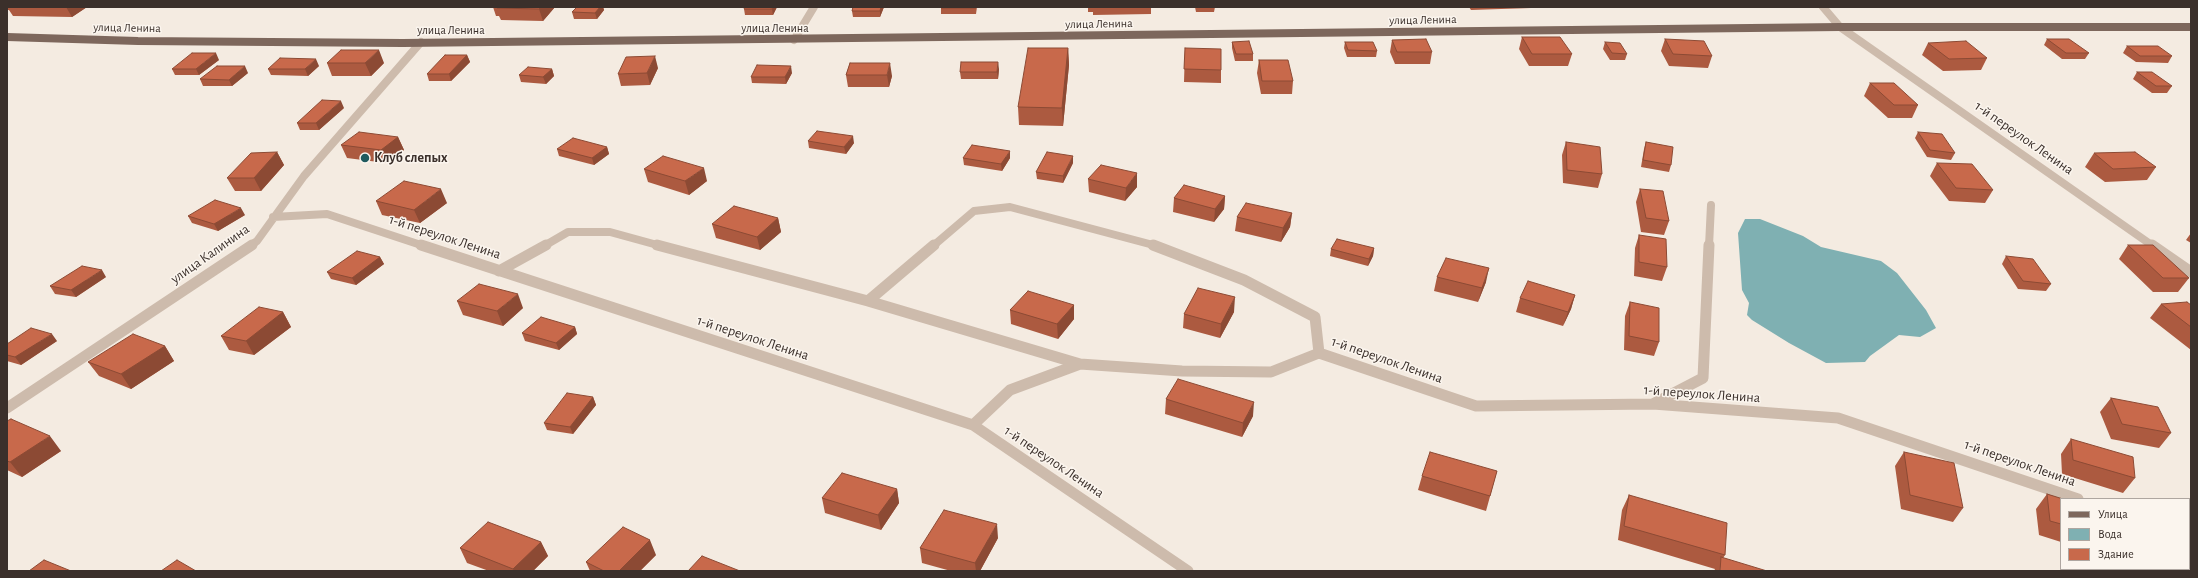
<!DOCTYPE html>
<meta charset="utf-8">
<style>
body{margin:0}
#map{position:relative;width:2198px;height:578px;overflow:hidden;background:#f4ebe1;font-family:"Alegreya Sans",sans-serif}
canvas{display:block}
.frame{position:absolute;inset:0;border:8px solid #3b302b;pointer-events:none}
.legend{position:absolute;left:2060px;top:498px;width:130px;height:72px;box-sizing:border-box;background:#fbf5ee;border:1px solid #aea6a0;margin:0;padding:5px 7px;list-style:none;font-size:12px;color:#3b302b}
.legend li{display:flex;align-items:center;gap:8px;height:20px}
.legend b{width:20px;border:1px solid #aea6a0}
</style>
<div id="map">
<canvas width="2198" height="578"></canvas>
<div class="frame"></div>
<ul class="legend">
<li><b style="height:5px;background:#7d675c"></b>Улица</li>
<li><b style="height:11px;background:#7fb0b2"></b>Вода</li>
<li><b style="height:11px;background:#c8694b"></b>Здание</li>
</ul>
</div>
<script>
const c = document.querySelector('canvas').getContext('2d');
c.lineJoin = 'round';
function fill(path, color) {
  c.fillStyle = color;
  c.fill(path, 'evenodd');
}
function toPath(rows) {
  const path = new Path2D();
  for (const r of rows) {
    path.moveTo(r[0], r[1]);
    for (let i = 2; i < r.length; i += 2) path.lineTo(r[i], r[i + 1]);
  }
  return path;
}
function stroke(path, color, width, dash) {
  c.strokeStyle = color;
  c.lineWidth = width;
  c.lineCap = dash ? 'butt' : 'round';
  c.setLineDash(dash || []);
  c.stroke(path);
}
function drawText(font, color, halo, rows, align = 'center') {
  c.font = font + ' "Alegreya Sans",sans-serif';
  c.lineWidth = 3;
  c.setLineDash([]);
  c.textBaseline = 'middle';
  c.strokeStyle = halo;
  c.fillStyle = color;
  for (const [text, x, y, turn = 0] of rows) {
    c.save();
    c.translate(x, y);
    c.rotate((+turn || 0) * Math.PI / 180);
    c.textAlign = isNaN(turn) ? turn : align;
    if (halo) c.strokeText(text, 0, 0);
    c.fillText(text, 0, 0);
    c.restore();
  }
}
const water = toPath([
 [1745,219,1760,219,1803,236,1821,247,1881,261,1897,273,1926,310,1936,328,1920,337,1899,335,1870,356,1865,362,1826,363,1789,343,1752,320,1747,315,1749,303,1742,290,1738,233]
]);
const minorFar1 = toPath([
 [1823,7,1840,27,2153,246],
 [794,40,814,7],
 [273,217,327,214,424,246],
 [250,246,257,241,304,176,421,42],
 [544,246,568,232,610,232,661,246],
 [933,246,974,211,1010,207,1157,246],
 [1709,246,1711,205]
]);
const minor = toPath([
 [421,245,973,425,1188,571],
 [657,245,868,301,1080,364],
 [1153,245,1244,280,1315,317,1319,353],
 [2152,245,2191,272],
 [499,271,546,245],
 [868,301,934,245],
 [1319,353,1476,406,1653,404,1838,418,2078,499],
 [1653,404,1703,378,1709,245],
 [7,408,252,245],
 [973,425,1010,390,1080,364,1182,371,1271,372,1319,353],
 [2189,534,2191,535]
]);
const major = toPath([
 [7,37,138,41,403,43,1840,27,2191,27]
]);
const wall = toPath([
 [7,7,87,7,72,17,13,16,9,10,8,10,7,9],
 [432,7,461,7,460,8,432,8],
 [493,7,555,7,543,21,501,20,499,16,496,16],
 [577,7,603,7,604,10,597,19,574,19,572,12],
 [654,7,690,7,690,8,655,8],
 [777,7,773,15,745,15,744,9],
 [853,7,884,7,880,17,853,17,852,11],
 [941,7,977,7,976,14,941,14],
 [1088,7,1151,7,1151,14,1093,15,1093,12,1088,12],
 [1195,7,1215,7,1214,12,1196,12],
 [1469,7,1531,7,1531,8,1471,10],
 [1522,37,1572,54,1568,66,1529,66,1519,49],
 [1665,39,1712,56,1708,68,1669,66,1661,51],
 [2047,39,2089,53,2085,59,2062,59,2044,45],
 [1392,40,1432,52,1430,64,1395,64,1390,52],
 [1232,42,1253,54,1253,61,1235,61,1232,48],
 [1345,42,1377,51,1376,57,1347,57,1344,48],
 [1605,42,1627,54,1625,60,1610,60,1603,49],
 [1928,43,1987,58,1981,70,1943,71,1922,55],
 [2127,46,2172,56,2168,63,2136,62,2123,53],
 [1068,48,1069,65,1063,126,1019,125,1018,107],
 [1185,48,1221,70,1221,83,1184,82],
 [467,55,470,62,451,81,429,81,427,74],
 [219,60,199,75,175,75,172,69],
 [1259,60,1293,81,1292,94,1261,94,1257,73],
 [327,63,384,63,371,76,332,76],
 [850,63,892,76,889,87,848,87,846,75],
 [319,66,308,76,271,75,268,69],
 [658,68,650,85,621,86,618,74],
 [552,69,554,76,546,84,521,82,519,75],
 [999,69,998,79,961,79,960,72],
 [2137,72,2172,86,2167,93,2152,93,2133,79],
 [248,73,232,86,203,86,200,79],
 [792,73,786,84,752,83,751,77],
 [1870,83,1918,105,1912,118,1888,118,1864,96],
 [344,108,319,130,300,130,297,123],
 [1918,132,1955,153,1951,160,1927,157,1915,138],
 [398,137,404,150,386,163,347,158,341,145],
 [808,141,854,143,846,154,809,148],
 [1566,142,1602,174,1598,188,1563,183,1562,155],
 [1646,142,1671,165,1669,172,1641,167,1644,149],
 [607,147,609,154,594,165,559,156,557,149],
 [277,152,284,165,261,191,235,191,227,178],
 [2094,153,2156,167,2147,180,2105,182,2085,167],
 [963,158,1010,158,1002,171,964,165],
 [1073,163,1063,183,1037,179,1036,172],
 [1937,163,1993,190,1985,203,1949,201,1930,176],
 [644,169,707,181,689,195,648,182],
 [1088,179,1137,187,1125,201,1089,192],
 [1640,189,1669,221,1664,235,1641,232,1636,202],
 [1225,196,1224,209,1214,222,1173,212,1174,198],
 [376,201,447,203,420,223,382,215],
 [1292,213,1290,227,1281,242,1235,231,1237,217],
 [245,215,218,231,192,223,188,216],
 [778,218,781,232,760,250,716,238,712,224],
 [2191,233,2191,243,2186,240],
 [1639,235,1667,267,1662,281,1634,276,1635,248],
 [2128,245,2189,278,2178,292,2153,292,2119,259],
 [1374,248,1373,256,1368,266,1330,256,1331,249],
 [2006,256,2051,284,2046,291,2018,289,2002,264],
 [380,257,384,264,356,285,331,279,327,272],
 [106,277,76,297,55,294,50,286],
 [1437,277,1486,282,1478,302,1434,291],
 [1575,295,1571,309,1563,326,1516,312,1520,298],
 [457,301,523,308,503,326,463,315],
 [1630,302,1659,342,1654,356,1624,350,1625,316],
 [2161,304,2191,305,2191,350,2150,318],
 [1074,305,1074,319,1058,339,1011,324,1010,310],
 [283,312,291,327,254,355,229,350,221,336],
 [1234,312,1220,338,1183,328,1184,314],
 [575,327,577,334,559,350,525,341,522,333],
 [57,341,21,365,7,361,7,344],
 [165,346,174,361,131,389,99,376,88,362],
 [593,397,596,405,573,434,547,430,544,423],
 [2111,398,2171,433,2159,448,2111,439,2100,412],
 [1166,399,1253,416,1242,437,1165,414],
 [7,421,61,451,22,477,7,470],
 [2071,439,2135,478,2123,493,2062,474,2061,454],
 [1904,452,1963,508,1953,522,1901,509,1895,466],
 [1497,471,1486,511,1418,490,1422,476],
 [897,489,899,503,881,530,825,513,822,498],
 [2047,494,2061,499,2061,542,2039,535,2036,509],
 [1629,495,1725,555,1723,558,1720,571,1714,571,1715,569,1618,540,1622,510],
 [998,538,980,571,951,571,922,563,920,548],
 [541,542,548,556,533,571,489,571,467,563,460,548],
 [656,555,640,571,590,571,586,562]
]);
const shadedWall = toPath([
 [66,7,87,7,72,17],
 [541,7,555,7,543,21,539,9],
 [600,7,603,7,604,10,597,19,595,13],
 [773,7,777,7,773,15,772,9],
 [881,7,884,7,880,17,880,11],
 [1068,48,1069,65,1063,126,1062,108],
 [379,50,384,63,371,76,365,63],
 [216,53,219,60,199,75,196,69],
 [467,55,470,62,451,81,449,74],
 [655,56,658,68,650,85,647,73],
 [316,59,319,66,308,76,305,69],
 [998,62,999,69,998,79,997,72],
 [890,63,892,76,889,87,887,75],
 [245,66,248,73,232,86,229,80],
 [791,66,792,73,786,84,785,77],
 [552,69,554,76,546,84,543,77],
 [341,101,344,108,319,130,316,123],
 [853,136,854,143,846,154,844,147],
 [398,137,404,150,386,163,381,150],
 [607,147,609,154,594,165,592,158],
 [1010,151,1010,158,1002,171,1001,164],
 [277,152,284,165,261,191,254,178],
 [1073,156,1073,163,1063,183,1063,176],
 [704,168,707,181,689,195,685,181],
 [1137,173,1137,187,1125,201,1126,188],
 [441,189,447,203,420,223,414,210],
 [1225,196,1224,209,1214,222,1215,209],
 [241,208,245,215,218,231,214,224],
 [1292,213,1290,227,1281,242,1283,228],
 [778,218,781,232,760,250,757,237],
 [1374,248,1373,256,1368,266,1369,259],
 [380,257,384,264,356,285,352,278],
 [1489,268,1486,282,1478,302,1482,288],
 [102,270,106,277,76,297,71,290],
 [518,294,523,308,503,326,497,311],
 [1575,295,1571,309,1563,326,1568,312],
 [1235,297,1234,312,1220,338,1221,324],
 [1074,305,1074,319,1058,339,1057,324],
 [283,312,291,327,254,355,246,341],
 [575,327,577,334,559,350,556,343],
 [52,334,57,341,21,365,15,357],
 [165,346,174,361,131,389,121,374],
 [593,397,596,405,573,434,570,427],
 [1254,402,1253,416,1242,437,1243,423],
 [50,436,61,451,22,477,10,462],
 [897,489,899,503,881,530,878,515],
 [997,524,998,538,980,571,976,571,975,563],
 [650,540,656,555,640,571,619,571],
 [541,542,548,556,533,571,514,571,513,569]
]);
const building = toPath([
 [498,7,541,7,539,9,497,8,498,7],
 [577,7,600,7,595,13,572,12,577,7],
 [745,7,773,7,772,9,744,9,745,7],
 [853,7,881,7,880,11,852,11,853,7],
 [941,7,976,7,976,8,941,8,941,7],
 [1522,37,1560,37,1572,54,1532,54,1522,37],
 [1426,39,1432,52,1397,52,1392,40,1426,39],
 [1665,39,1704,41,1712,56,1673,54,1665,39],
 [2047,39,2069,39,2089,53,2066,53,2047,39],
 [1249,41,1253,54,1236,54,1232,42,1249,41],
 [1966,41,1987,58,1949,59,1928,43,1966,41],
 [1345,42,1373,42,1377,51,1348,50,1345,42],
 [1605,42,1620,43,1627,54,1612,53,1605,42],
 [2127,46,2158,46,2172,56,2140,56,2127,46],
 [1028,48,1068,48,1062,108,1018,107,1028,48],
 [1185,48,1221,49,1221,70,1184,69,1185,48],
 [341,50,379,50,365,63,327,63,341,50],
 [192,53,216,53,196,69,172,69,192,53],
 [445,55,467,55,449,74,427,74,445,55],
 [655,56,647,73,618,74,626,57,655,56],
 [280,58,316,59,305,69,268,69,280,58],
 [1259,60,1288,60,1293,81,1262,81,1259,60],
 [961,62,998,62,997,72,960,72,961,62],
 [850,63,890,63,887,75,846,75,850,63],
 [757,65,791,66,785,77,751,77,757,65],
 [217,66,245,66,229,80,200,79,217,66],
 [528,67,552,69,543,77,519,75,528,67],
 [2137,72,2152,72,2172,86,2156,86,2137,72],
 [1870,83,1894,83,1918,105,1894,105,1870,83],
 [322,100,341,101,316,123,297,123,322,100],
 [817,131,853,136,844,147,808,141,817,131],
 [359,132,398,137,381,150,341,145,359,132],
 [1918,132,1942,134,1955,153,1930,150,1918,132],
 [573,138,607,147,592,158,557,149,573,138],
 [1566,142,1600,147,1602,174,1567,170,1566,142],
 [1646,142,1673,147,1671,165,1643,160,1646,142],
 [972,145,1010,151,1001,164,963,158,972,145],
 [277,152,254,178,227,178,251,153,277,152],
 [1047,152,1073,156,1063,176,1036,172,1047,152],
 [2135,152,2156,167,2113,169,2094,153,2135,152],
 [663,156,704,168,685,181,644,169,663,156],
 [1937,163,1972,164,1993,190,1956,188,1937,163],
 [1101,165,1137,173,1126,188,1088,179,1101,165],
 [404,181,441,189,414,210,376,201,404,181],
 [1184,185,1225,196,1215,209,1174,198,1184,185],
 [1640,189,1663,191,1669,221,1646,218,1640,189],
 [215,200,241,208,214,224,188,216,215,200],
 [1246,203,1292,213,1283,228,1237,217,1246,203],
 [734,206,778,218,757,237,712,224,734,206],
 [1639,235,1666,239,1667,267,1639,262,1639,235],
 [1337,239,1374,248,1369,259,1331,249,1337,239],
 [2128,245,2153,245,2189,278,2163,278,2128,245],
 [357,251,380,257,352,278,327,272,357,251],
 [2006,256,2033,259,2051,284,2023,281,2006,256],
 [1446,258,1489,268,1482,288,1437,277,1446,258],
 [82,266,102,270,71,290,50,286,82,266],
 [1528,281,1575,295,1568,312,1520,298,1528,281],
 [479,284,518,294,497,311,457,301,479,284],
 [1198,288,1235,297,1221,324,1184,314,1198,288],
 [1028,291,1074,305,1057,324,1010,310,1028,291],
 [1630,302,1659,308,1659,342,1629,336,1630,302],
 [2187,302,2191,305,2191,327,2161,304,2187,302],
 [259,307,283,312,246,341,221,336,259,307],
 [541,317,575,327,556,343,522,333,541,317],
 [31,328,52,334,15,357,7,355,7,344,31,328],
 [133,334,165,346,121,374,88,362,133,334],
 [1178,379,1254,402,1243,423,1166,399,1178,379],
 [567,393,593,397,570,427,544,423,567,393],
 [2111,398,2158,407,2171,433,2122,424,2111,398],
 [11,419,50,436,10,462,7,461,7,421,11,419],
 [2071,439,2133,457,2135,478,2073,460,2071,439],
 [1430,452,1497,471,1490,496,1422,476,1430,452],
 [1904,452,1954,463,1963,508,1910,495,1904,452],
 [842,473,897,489,878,515,822,498,842,473],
 [2047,494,2063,499,2061,499,2061,524,2050,521,2047,494],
 [1629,495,1727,523,1725,555,1624,526,1629,495],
 [944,510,997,524,975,563,920,548,944,510],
 [488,522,541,542,513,569,460,548,488,522],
 [623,527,650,540,619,571,604,571,586,562,623,527],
 [702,556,740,571,688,571,702,556],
 [1721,557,1767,571,1720,571,1721,557],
 [44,560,71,571,29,571,44,560],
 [177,560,196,571,161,571,177,560]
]);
const markers = [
 [365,158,5,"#1f5a5e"]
];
const farStreetnames = [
 ["улица Ленина",1423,20,-1],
 ["улица Ленина",1099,24,-1],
 ["улица Ленина",127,28,1],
 ["улица Ленина",775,28],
 ["улица Ленина",451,30]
];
const streetNames = [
 ["1-й переулок Ленина",2024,138,35],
 ["1-й переулок Ленина",445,237,18],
 ["улица Калинина",210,254,-35],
 ["1-й переулок Ленина",753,338,18],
 ["1-й переулок Ленина",1387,360,19],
 ["1-й переулок Ленина",1702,394,4],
 ["1-й переулок Ленина",1054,462,34],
 ["1-й переулок Ленина",2020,463,19]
];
const poiNames = [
 ["Клуб слепых",374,158]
];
fill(water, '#7fb0b2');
stroke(minorFar1, '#cdbbac', 8);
stroke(minor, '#cdbbac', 11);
stroke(major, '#7d675c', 8);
fill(wall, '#ac5a40');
fill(shadedWall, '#8c4a34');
fill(building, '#c8694b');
stroke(building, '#8c4a34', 1);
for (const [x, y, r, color] of markers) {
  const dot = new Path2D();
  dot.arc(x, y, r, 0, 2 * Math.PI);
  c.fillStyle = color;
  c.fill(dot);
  stroke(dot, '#fbf5ee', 1.5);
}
drawText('12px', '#3b302b', '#fbf5ee', farStreetnames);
drawText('14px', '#3b302b', '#fbf5ee', streetNames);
drawText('bold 14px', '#3b302b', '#fbf5ee', poiNames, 'left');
</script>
